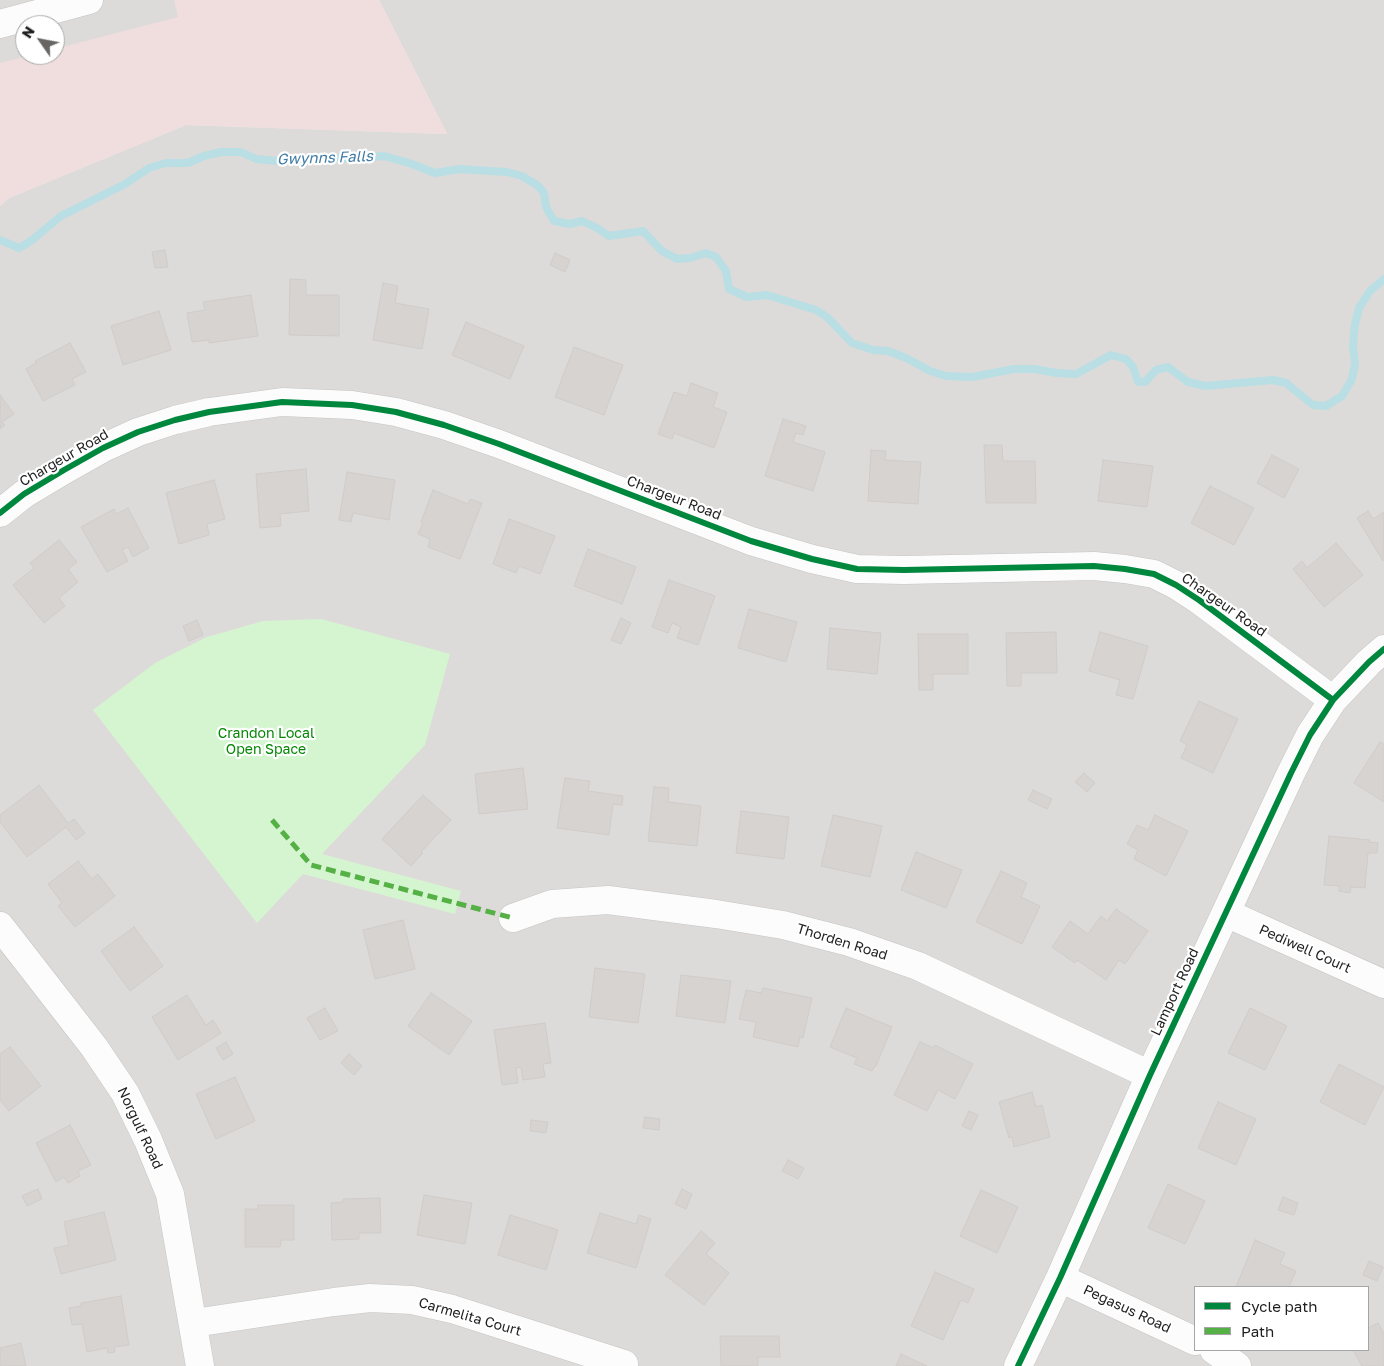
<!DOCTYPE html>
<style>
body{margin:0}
#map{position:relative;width:1384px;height:1366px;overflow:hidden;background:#eeebe8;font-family:"Golos Text",sans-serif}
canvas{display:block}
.legend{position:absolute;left:1194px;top:1286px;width:175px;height:65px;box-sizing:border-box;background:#fff;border:1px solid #a5a5a5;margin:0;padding:6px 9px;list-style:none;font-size:15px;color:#1f1f1f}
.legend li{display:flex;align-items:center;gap:10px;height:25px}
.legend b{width:25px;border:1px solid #a5a5a5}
.north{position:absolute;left:15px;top:15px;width:50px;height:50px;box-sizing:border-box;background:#fff;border:1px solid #a5a5a5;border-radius:50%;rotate:303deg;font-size:14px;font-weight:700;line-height:20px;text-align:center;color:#1f1f1f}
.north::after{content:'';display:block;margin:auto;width:18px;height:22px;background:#676665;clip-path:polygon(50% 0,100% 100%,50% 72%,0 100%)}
</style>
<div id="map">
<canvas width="1384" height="1366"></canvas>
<ul class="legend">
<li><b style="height:6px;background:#00873e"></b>Cycle path</li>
<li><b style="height:6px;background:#55b145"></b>Path</li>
</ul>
<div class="north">N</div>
</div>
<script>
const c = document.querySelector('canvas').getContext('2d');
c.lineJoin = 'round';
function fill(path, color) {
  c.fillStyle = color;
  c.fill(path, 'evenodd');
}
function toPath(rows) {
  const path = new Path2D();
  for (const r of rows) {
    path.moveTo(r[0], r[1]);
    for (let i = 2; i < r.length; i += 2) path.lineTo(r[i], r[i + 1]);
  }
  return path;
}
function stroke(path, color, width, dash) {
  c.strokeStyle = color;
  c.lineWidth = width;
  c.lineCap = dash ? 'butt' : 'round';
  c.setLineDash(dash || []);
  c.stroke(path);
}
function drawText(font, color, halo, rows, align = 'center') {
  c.font = font + ' "Golos Text",sans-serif';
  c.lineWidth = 4.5;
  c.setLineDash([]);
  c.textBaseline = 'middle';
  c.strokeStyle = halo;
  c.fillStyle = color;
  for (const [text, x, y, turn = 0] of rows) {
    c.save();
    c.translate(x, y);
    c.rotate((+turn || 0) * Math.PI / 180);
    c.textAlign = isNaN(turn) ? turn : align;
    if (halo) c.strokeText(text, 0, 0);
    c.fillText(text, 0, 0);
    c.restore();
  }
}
const residential = toPath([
 [379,0,1384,0,1384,1366,0,1366,0,206,9,198,186,125,447,134],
 [1195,1287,1368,1287,1368,1350,1195,1350]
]);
const commercial = toPath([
 [0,0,379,0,447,134,186,125,9,198,0,206],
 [25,25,55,25,55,55,25,55]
]);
const park = toPath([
 [321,619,450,654,425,745,322,854,461,891,455,914,303,874,257,923,93,710,155,663,207,637,263,621]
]);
const parking = toPath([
 [0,0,174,0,178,17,55,49,55,25,25,25,25,55,31,55,0,63]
]);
const stream = toPath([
 [0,240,19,248,31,241,61,216,125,184,149,168,166,163,188,163,204,156,221,152,241,152,256,159,277,161,299,161,318,157,349,159,384,156,409,163,435,173,459,169,507,172,522,176,537,185,544,193,546,207,554,221,570,224,582,221,597,228,609,236,643,231,662,251,677,259,690,258,706,253,716,257,726,271,729,289,747,297,767,295,816,310,827,317,852,343,873,350,888,351,906,358,930,371,946,376,972,377,1014,369,1034,369,1057,373,1076,374,1111,355,1126,359,1133,367,1138,382,1145,382,1156,370,1168,367,1188,382,1205,386,1273,380,1286,383,1313,405,1326,406,1342,396,1352,379,1355,363,1353,346,1355,324,1359,308,1370,291,1384,279]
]);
const building = toPath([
 [165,250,168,267,155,268,152,252,165,250],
 [555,253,570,260,565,272,550,265,555,253],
 [290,279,306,280,306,295,339,295,339,336,289,335,290,279],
 [383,283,398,286,395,303,429,309,422,349,373,340,383,283],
 [251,295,258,336,209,343,209,340,192,342,187,313,205,310,203,302,251,295],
 [159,311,171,350,123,365,111,326,159,311],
 [466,322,524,346,510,379,452,355,466,322],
 [70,343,86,372,72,379,75,385,43,401,26,369,36,363,35,361,70,343],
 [574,347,623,365,604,415,555,397,574,347],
 [691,383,718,393,713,407,727,412,714,448,674,433,672,439,658,434,674,392,687,396,691,383],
 [0,395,14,414,2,422,5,425,0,429,0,395],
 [783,419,806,426,803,435,796,433,793,442,825,452,813,491,765,476,783,419],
 [984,445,1002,445,1003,461,1035,461,1036,503,986,503,984,445],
 [871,450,886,451,885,460,921,462,918,504,868,501,871,450],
 [1272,455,1299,469,1284,498,1257,483,1272,455],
 [1103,460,1153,466,1147,507,1098,501,1103,460],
 [306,469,309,511,280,514,281,526,260,528,256,474,306,469],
 [347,472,395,480,389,520,353,513,351,522,339,520,347,472],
 [214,480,225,519,207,524,209,535,179,544,166,493,214,480],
 [1210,486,1254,508,1234,545,1191,523,1210,486],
 [433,490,468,504,470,499,482,503,460,559,428,547,430,539,418,534,423,523,421,522,433,490],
 [128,508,149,548,133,557,128,547,122,550,128,561,107,572,81,527,114,509,116,514,128,508],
 [1368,511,1373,519,1384,512,1383,561,1357,518,1368,511],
 [509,519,555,536,540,574,519,566,516,573,493,564,509,519],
 [59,540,77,562,68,569,78,582,59,598,65,606,44,623,13,585,34,568,30,563,59,540],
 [1336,543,1363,575,1324,607,1293,569,1302,561,1307,568,1336,543],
 [588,549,636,567,622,604,574,586,588,549],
 [669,580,715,596,698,645,677,638,681,627,672,623,668,633,652,627,669,580],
 [749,609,797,622,786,662,738,648,749,609],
 [621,618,631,623,621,644,611,640,621,618],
 [197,620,203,635,189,641,183,626,197,620],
 [830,628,881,633,877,674,827,669,830,628],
 [1056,632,1057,673,1021,673,1021,686,1007,686,1006,633,1056,632],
 [1100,632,1148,646,1133,699,1116,695,1120,680,1089,671,1100,632],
 [918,634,968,634,968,674,933,674,933,690,919,690,918,634],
 [1199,701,1238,719,1213,773,1181,758,1187,745,1180,741,1199,701],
 [1380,742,1384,744,1384,802,1354,783,1380,742],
 [523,768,528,809,479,814,475,774,523,768],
 [1084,773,1095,783,1087,792,1075,782,1084,773],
 [565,778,590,781,588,791,623,796,622,805,613,804,609,835,557,828,565,778],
 [39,785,68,823,74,819,85,833,76,840,66,827,27,857,0,822,0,815,39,785],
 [654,787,669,788,668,802,701,806,697,846,648,841,654,787],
 [1033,790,1052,799,1047,809,1028,800,1033,790],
 [423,795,451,820,421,852,423,853,411,866,382,839,423,795],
 [741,811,789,817,784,859,736,853,741,811],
 [833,815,882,826,870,877,821,866,833,815],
 [1155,815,1188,831,1166,876,1134,859,1138,850,1127,844,1137,825,1148,830,1155,815],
 [1329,836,1370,840,1369,842,1378,843,1377,853,1368,853,1365,888,1351,887,1350,893,1339,891,1339,886,1324,885,1329,836],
 [916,852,962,870,946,908,901,890,916,852],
 [78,861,92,879,98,874,115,896,75,927,58,906,62,903,48,884,78,861],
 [1001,871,1027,883,1021,897,1040,906,1022,944,976,922,1001,871],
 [1116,909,1148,931,1125,964,1119,960,1106,980,1077,960,1075,963,1052,947,1070,921,1088,934,1101,916,1107,921,1116,909],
 [403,920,415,969,375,979,363,930,403,920],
 [134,927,163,966,130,991,101,951,134,927],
 [595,968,645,974,638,1023,589,1017,595,968],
 [681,975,731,981,725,1023,676,1016,681,975],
 [763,988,812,998,803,1038,800,1037,798,1047,753,1037,756,1022,739,1019,746,990,761,993,763,988],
 [431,993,472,1021,449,1055,408,1026,431,993],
 [187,995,206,1025,213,1020,221,1033,178,1060,152,1017,187,995],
 [325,1008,338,1031,320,1040,307,1018,325,1008],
 [846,1008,892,1027,876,1066,875,1066,872,1071,854,1064,857,1058,830,1047,846,1008],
 [1250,1008,1287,1026,1265,1070,1228,1053,1250,1008],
 [545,1023,551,1063,543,1064,545,1077,523,1080,521,1067,516,1068,518,1083,502,1085,494,1030,545,1023],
 [226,1042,233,1054,223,1060,216,1048,226,1042],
 [920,1042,934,1048,935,1045,973,1064,955,1099,938,1090,927,1111,894,1095,920,1042],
 [10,1047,41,1086,9,1111,0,1100,0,1054,10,1047],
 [349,1054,362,1066,354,1075,341,1063,349,1054],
 [1339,1064,1384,1087,1365,1125,1320,1102,1339,1064],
 [235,1077,255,1121,216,1139,196,1094,235,1077],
 [1032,1092,1036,1107,1042,1105,1050,1137,1014,1147,1012,1137,1009,1138,999,1102,1032,1092],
 [1218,1102,1256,1119,1236,1165,1198,1148,1218,1102],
 [969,1111,978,1115,971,1130,962,1126,969,1111],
 [645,1117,660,1119,659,1130,643,1128,645,1117],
 [531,1120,548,1122,546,1133,530,1131,531,1120],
 [70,1125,91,1165,78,1171,80,1176,68,1183,64,1177,56,1182,36,1143,70,1125],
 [788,1160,804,1168,798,1179,782,1171,788,1160],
 [1168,1184,1205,1201,1185,1244,1148,1228,1168,1184],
 [38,1189,42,1199,27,1206,22,1196,38,1189],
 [682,1189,692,1194,686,1209,675,1204,682,1189],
 [981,1190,1018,1207,997,1253,960,1236,981,1190],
 [424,1195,472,1203,465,1244,417,1235,424,1195],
 [1283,1197,1298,1203,1294,1215,1278,1210,1283,1197],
 [380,1198,381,1233,359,1233,359,1239,332,1240,331,1203,343,1202,343,1199,380,1198],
 [258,1205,294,1205,294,1240,281,1240,280,1247,245,1247,245,1209,258,1209,258,1205],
 [104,1212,116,1260,61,1274,54,1248,69,1245,64,1222,104,1212],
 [600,1213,636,1224,639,1215,651,1219,636,1268,587,1253,600,1213],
 [510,1215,558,1230,546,1270,498,1255,510,1215],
 [701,1231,715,1243,706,1254,729,1273,704,1305,665,1275,701,1231],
 [1255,1240,1285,1253,1280,1264,1296,1271,1289,1287,1236,1287,1255,1240],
 [1369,1261,1383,1267,1377,1281,1363,1275,1369,1261],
 [935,1272,974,1289,968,1303,961,1300,943,1340,911,1326,935,1272],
 [121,1296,129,1345,114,1347,115,1352,108,1353,107,1348,87,1352,82,1324,72,1325,69,1308,81,1306,81,1303,121,1296],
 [1378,1323,1384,1334,1384,1366,1362,1366,1353,1350,1368,1350,1368,1328,1378,1323],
 [720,1336,779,1336,780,1357,758,1357,758,1366,721,1366,720,1336],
 [21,1343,26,1366,0,1366,0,1348,21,1343],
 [901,1354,927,1366,896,1366,901,1354]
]);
const minor = toPath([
 [0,24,89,0],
 [0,513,24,494,64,470,103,448,138,432,175,420,209,412,282,402,352,405,396,412,444,425,499,444,751,541,812,559,857,569,904,570,1094,566,1125,569,1154,574,1176,585,1199,600,1333,700],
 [1226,913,1384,984],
 [513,918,552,904,608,900,716,914,783,925,849,942,918,966,1150,1075],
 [0,926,94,1047,125,1093,148,1140,170,1194,200,1366],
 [1060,1278,1195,1341],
 [194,1323,334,1302,370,1298,412,1300,452,1309,624,1364],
 [1214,1350,1237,1366],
 [1018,1366,1060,1278,1150,1075,1291,773,1310,735,1333,700,1369,662,1384,649]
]);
const quiet = toPath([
 [272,820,311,865,513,918]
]);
const cycleway = toPath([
 [0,513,24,494,64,470,103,448,138,432,175,420,209,412,282,402,352,405,396,412,444,425,499,444,751,541,812,559,857,569,904,570,1094,566,1125,569,1154,574,1176,585,1199,600,1333,700],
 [1018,1366,1060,1278,1150,1075,1291,773,1310,735,1333,700,1369,662,1384,649]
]);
const streetNames = [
 ["Chargeur Road",64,458,-30],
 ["Chargeur Road",674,498,21],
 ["Chargeur Road",1224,605,35],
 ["Thorden Road",842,942,17],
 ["Pediwell Court",1305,949,24],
 ["Lamport Road",1175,992,-65],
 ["Norgulf Road",140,1128,65],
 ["Pegasus Road",1127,1309,25],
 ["Carmelita Court",470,1317,16]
];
const parkNames = [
 ["Crandon Local",266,734],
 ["Open Space",266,750]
];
const waterNames = [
 ["Gwynns Falls",325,158,-2]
];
fill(residential, '#dddbd9');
fill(commercial, '#f0dede');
fill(park, '#d5f5d1');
fill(parking, '#dcdbd9');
stroke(stream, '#b9dee3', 8);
fill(building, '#d6d3d1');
stroke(building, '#d1ccc9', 1);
stroke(minor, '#c6c5c4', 29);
stroke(minor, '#fcfcfc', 28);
stroke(quiet, '#55b145', 5, [10, 5]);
stroke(cycleway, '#00873e', 6);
drawText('14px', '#1f1f1f', '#fff', streetNames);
drawText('14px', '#058704', '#fff', parkNames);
drawText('italic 15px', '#3f7ca6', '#fff', waterNames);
</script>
